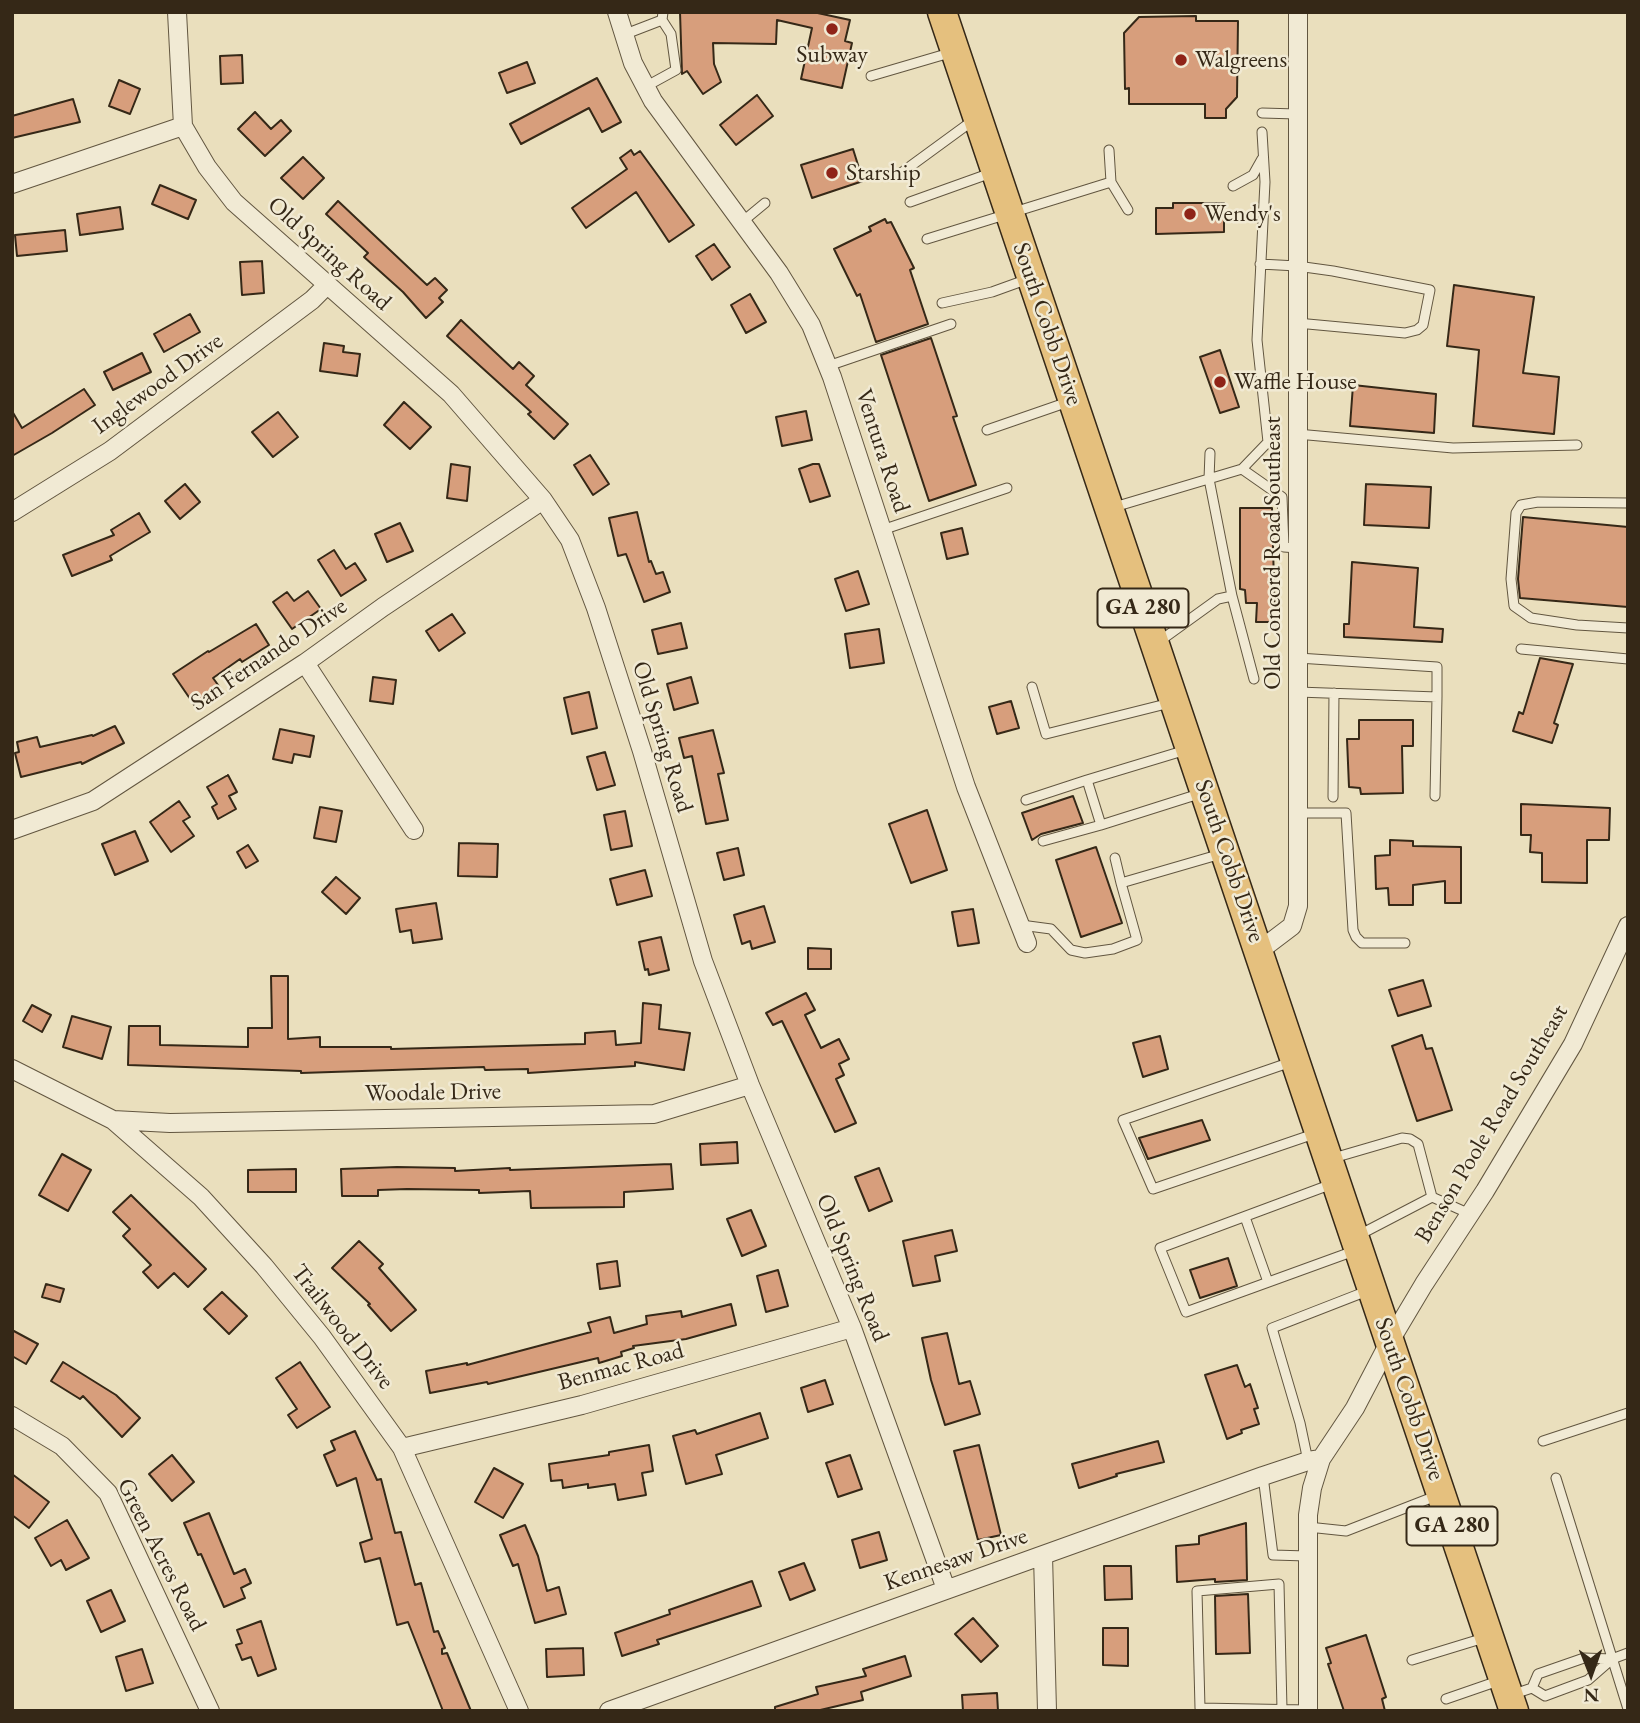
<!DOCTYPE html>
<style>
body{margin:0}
#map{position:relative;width:1640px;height:1723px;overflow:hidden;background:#eadfbd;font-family:"EB Garamond",serif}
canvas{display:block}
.frame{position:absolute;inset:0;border:14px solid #352817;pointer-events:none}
.north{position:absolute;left:1556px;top:1639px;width:70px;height:70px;-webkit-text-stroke:5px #f1ead4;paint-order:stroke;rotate:179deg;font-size:19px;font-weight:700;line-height:28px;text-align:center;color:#352817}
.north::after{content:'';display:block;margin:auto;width:24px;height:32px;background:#352817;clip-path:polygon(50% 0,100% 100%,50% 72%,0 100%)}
</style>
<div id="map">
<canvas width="1640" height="1723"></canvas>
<div class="frame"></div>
<div class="north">N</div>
</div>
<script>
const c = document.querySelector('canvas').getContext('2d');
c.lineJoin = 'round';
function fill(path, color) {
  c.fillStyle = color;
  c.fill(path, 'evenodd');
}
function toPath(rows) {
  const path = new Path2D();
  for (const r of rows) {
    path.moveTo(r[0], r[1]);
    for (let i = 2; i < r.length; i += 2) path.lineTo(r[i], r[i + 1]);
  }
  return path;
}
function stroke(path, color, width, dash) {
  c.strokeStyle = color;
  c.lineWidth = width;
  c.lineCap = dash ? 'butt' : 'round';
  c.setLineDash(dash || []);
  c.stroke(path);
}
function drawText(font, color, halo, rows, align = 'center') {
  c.font = font + ' "EB Garamond",serif';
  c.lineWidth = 5;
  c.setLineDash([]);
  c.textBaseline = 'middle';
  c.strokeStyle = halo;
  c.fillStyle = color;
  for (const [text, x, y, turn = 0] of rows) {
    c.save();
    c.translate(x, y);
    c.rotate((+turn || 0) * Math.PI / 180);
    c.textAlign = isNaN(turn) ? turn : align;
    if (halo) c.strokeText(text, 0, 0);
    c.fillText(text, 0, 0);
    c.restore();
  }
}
const building = toPath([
 [680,12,813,12,850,20,845,41,852,43,842,88,801,79,812,28,777,20,776,44,713,43,714,64,721,82,703,94,687,71,682,74,680,12],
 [1196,16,1196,21,1238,21,1237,97,1226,109,1226,118,1205,118,1205,104,1129,104,1129,88,1125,89,1124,33,1139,17,1196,16],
 [242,55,243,83,221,84,220,56,242,55],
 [527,62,535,83,507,93,499,73,527,62],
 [597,78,621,122,602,132,589,108,521,144,510,124,597,78],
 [119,80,140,89,130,114,109,106,119,80],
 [757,95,773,116,736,145,720,125,757,95],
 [73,99,80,122,12,138,12,116,73,99],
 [255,112,271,129,281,120,291,131,265,156,238,129,255,112],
 [853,149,863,181,812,198,801,165,853,149],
 [631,150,634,155,640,151,694,225,669,242,636,192,586,228,572,208,627,169,620,158,631,150],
 [303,157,324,178,303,199,281,178,303,157],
 [160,185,196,200,188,219,152,204,160,185],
 [338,201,427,285,435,278,447,290,439,298,443,302,426,318,403,292,364,257,368,253,326,214,338,201],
 [1173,203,1224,203,1224,232,1156,234,1156,208,1173,208,1173,203],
 [120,207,123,229,80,235,77,214,120,207],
 [885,219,887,223,891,222,914,268,910,270,928,324,876,342,860,294,857,296,834,249,871,231,869,227,885,219],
 [65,230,67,251,17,256,15,235,65,230],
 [714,244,730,267,712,280,696,256,714,244],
 [262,261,264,293,242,295,240,262,262,261],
 [1454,285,1534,297,1523,373,1559,377,1554,434,1473,426,1479,350,1447,346,1454,285],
 [750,294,766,322,746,333,731,305,750,294],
 [190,314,200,332,164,352,154,334,190,314],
 [461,320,513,369,519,362,534,376,526,385,568,424,554,439,528,414,531,412,447,336,461,320],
 [931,338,957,416,953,417,976,485,929,501,881,355,931,338],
 [324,343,344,346,343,352,360,354,357,376,320,371,324,343],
 [1220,350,1239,407,1220,413,1200,357,1220,350],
 [142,353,151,372,113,390,104,372,142,353],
 [1353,385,1436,394,1434,433,1350,426,1353,385],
 [84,389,95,405,52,433,12,456,12,411,22,428,84,389],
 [404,402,431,427,410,449,384,425,404,402],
 [806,411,812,440,782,446,776,417,806,411],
 [278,412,298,437,273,457,252,432,278,412],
 [590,455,609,484,593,495,574,465,590,455],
 [451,464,470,467,467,501,447,498,451,464],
 [813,464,819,464,830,496,810,502,799,469,813,464],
 [185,484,200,502,180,519,165,501,185,484],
 [1366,484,1431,487,1429,528,1364,525,1366,484],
 [1240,508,1272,508,1275,622,1256,622,1257,603,1246,603,1245,590,1240,589,1240,508],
 [637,512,649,562,651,561,656,574,663,572,670,592,644,602,626,554,618,556,609,518,637,512],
 [139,513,150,532,110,556,112,560,72,576,63,555,114,535,111,530,139,513],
 [1523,517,1628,527,1628,607,1520,598,1518,579,1523,517],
 [400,523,413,551,387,562,375,534,400,523],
 [962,528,968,554,947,559,941,533,962,528],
 [334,550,346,569,355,563,366,580,341,596,318,560,334,550],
 [1352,562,1418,568,1414,627,1443,629,1442,642,1344,637,1344,624,1349,624,1352,562],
 [858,571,869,604,846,611,835,579,858,571],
 [308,591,321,609,292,629,273,602,287,592,294,601,308,591],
 [452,614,465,633,439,651,426,631,452,614],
 [681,623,687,648,658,654,652,630,681,623],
 [256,624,269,645,242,662,240,659,213,678,221,689,195,706,173,674,208,651,209,652,256,624],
 [879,629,884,663,850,668,845,634,879,629],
 [1540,658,1573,664,1554,723,1558,725,1552,743,1513,731,1519,712,1523,714,1540,658],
 [373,677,396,680,393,704,370,701,373,677],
 [691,677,698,703,674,710,667,684,691,677],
 [589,692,597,728,572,734,564,698,589,692],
 [1011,701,1019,728,997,734,989,707,1011,701],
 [1359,720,1413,720,1413,746,1402,746,1403,793,1361,794,1360,788,1349,787,1347,739,1359,739,1359,720],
 [115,726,124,743,82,764,81,762,21,777,15,753,19,752,17,742,37,737,40,747,92,735,93,736,115,726],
 [280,729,314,736,310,757,294,754,292,763,273,759,280,729],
 [713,730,724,773,718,774,728,820,706,824,692,756,684,758,679,738,713,730],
 [605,752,615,785,597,790,587,757,605,752],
 [228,775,237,792,229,796,236,809,218,819,212,807,217,804,207,787,228,775],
 [1073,796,1083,823,1041,834,1032,840,1022,813,1073,796],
 [179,801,190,817,183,821,194,836,171,852,150,822,179,801],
 [1521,804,1610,808,1609,840,1587,840,1587,883,1542,882,1542,853,1530,852,1531,835,1521,835,1521,804],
 [320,807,342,811,336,842,314,838,320,807],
 [927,810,947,870,911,883,889,824,927,810],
 [625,811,632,846,611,850,604,815,625,811],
 [135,831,148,861,115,875,102,844,135,831],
 [1390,840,1413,841,1413,846,1461,847,1461,903,1445,903,1445,881,1413,885,1413,905,1389,905,1388,888,1376,889,1375,856,1390,855,1390,840],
 [459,843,498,844,497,877,458,876,459,843],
 [248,845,258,861,246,868,237,852,248,845],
 [1096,847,1122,923,1081,937,1056,860,1096,847],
 [738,848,744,875,724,880,717,853,738,848],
 [645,870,652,896,617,905,610,879,645,870],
 [336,877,360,898,346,914,322,892,336,877],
 [436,903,442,939,413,943,411,930,400,932,396,909,436,903],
 [764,906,775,942,752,949,750,941,742,944,734,915,764,906],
 [973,909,979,943,958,946,952,912,973,909],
 [661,937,669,970,649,975,648,969,645,970,639,942,661,937],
 [808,948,831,949,831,969,808,969,808,948],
 [271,976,288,976,288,1039,320,1037,320,1047,391,1047,391,1049,585,1044,585,1033,615,1031,616,1045,641,1043,643,1003,661,1005,659,1029,690,1033,684,1070,635,1062,635,1066,528,1073,528,1069,485,1070,484,1067,301,1073,301,1071,128,1065,129,1026,160,1026,160,1045,248,1047,248,1028,272,1028,271,976],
 [1423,980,1431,1006,1398,1016,1389,990,1423,980],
 [806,993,815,1010,805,1015,821,1048,839,1039,849,1059,839,1064,844,1075,836,1079,856,1123,835,1132,782,1021,773,1025,766,1013,806,993],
 [32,1005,51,1015,42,1032,23,1021,32,1005],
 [72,1016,111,1027,102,1059,63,1047,72,1016],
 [1422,1035,1426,1049,1432,1048,1452,1110,1417,1121,1392,1046,1422,1035],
 [1160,1036,1168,1069,1143,1077,1133,1043,1160,1036],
 [1202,1120,1210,1140,1148,1159,1139,1138,1202,1120],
 [737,1142,738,1163,701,1165,700,1144,737,1142],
 [62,1154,91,1170,68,1211,39,1195,62,1154],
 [671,1164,673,1189,624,1192,624,1207,531,1208,530,1191,479,1193,479,1190,407,1189,378,1190,378,1196,342,1196,341,1169,397,1167,455,1168,455,1171,510,1168,510,1170,671,1164],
 [879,1168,892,1201,869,1211,855,1177,879,1168],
 [296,1169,296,1192,248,1192,248,1170,296,1169],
 [131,1195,206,1269,188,1287,174,1273,158,1288,143,1272,151,1265,123,1236,130,1229,113,1212,131,1195],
 [751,1210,766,1246,742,1256,727,1219,751,1210],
 [952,1230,957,1251,935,1256,940,1281,913,1286,903,1241,952,1230],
 [359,1241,383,1264,379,1268,416,1310,391,1331,368,1305,370,1304,332,1268,359,1241],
 [1228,1258,1237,1286,1200,1298,1190,1270,1228,1258],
 [617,1261,620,1286,600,1289,597,1264,617,1261],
 [778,1270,788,1306,766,1312,757,1276,778,1270],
 [46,1284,64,1289,60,1302,42,1297,46,1284],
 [222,1292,247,1316,229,1334,204,1309,222,1292],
 [731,1304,736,1325,686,1339,633,1346,634,1348,621,1352,622,1356,599,1363,598,1358,488,1384,487,1382,430,1393,426,1371,467,1363,467,1365,591,1332,588,1323,610,1317,614,1333,647,1324,646,1316,681,1311,682,1317,731,1304],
 [12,1330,38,1344,26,1364,12,1356,12,1330],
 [947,1333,959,1384,970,1381,980,1414,945,1425,931,1380,922,1338,947,1333],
 [63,1362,116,1395,140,1418,122,1437,83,1396,80,1399,51,1381,63,1362],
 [300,1362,330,1407,297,1428,288,1415,297,1409,276,1378,300,1362],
 [1237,1365,1245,1387,1250,1384,1258,1408,1254,1409,1259,1424,1241,1430,1242,1433,1227,1439,1205,1375,1237,1365],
 [825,1380,833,1404,808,1412,801,1388,825,1380],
 [760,1413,768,1438,716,1455,722,1474,686,1484,673,1436,695,1430,697,1434,760,1413],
 [355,1431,377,1480,381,1479,395,1533,401,1532,415,1585,421,1583,434,1632,438,1631,445,1648,442,1649,442,1654,447,1653,471,1711,443,1711,408,1622,397,1625,380,1558,365,1562,360,1543,372,1539,356,1478,337,1486,324,1455,335,1450,331,1441,355,1431],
 [1158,1441,1164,1462,1116,1474,1117,1476,1079,1488,1072,1464,1158,1441],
 [649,1445,653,1471,642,1473,646,1495,618,1500,615,1484,588,1488,588,1484,563,1488,562,1480,551,1481,549,1464,609,1455,609,1452,649,1445],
 [979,1445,1001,1535,978,1540,954,1451,979,1445],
 [172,1455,194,1482,172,1501,149,1474,172,1455],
 [850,1455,862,1489,838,1497,826,1463,850,1455],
 [494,1468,523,1484,503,1518,475,1502,494,1468],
 [12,1474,49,1502,29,1528,12,1515,12,1474],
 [209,1513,234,1574,245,1569,251,1583,241,1588,245,1598,224,1607,201,1554,198,1555,184,1523,209,1513],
 [67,1520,89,1558,66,1570,61,1560,51,1566,35,1538,67,1520],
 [1246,1523,1247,1580,1215,1582,1215,1579,1177,1582,1176,1546,1199,1544,1199,1536,1246,1523],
 [525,1525,538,1556,547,1591,559,1587,566,1614,535,1623,518,1564,513,1566,500,1535,525,1525],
 [879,1532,887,1560,860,1568,852,1540,879,1532],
 [804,1563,815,1590,790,1600,779,1572,804,1563],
 [1104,1566,1131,1566,1132,1599,1105,1600,1104,1566],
 [752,1581,761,1606,657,1640,659,1644,622,1656,615,1633,670,1614,669,1610,752,1581],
 [111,1590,125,1621,101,1632,87,1601,111,1590],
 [1248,1594,1250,1653,1216,1654,1215,1596,1248,1594],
 [973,1618,998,1646,981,1662,955,1634,973,1618],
 [261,1621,276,1669,258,1676,251,1657,242,1660,236,1645,242,1643,237,1630,261,1621],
 [1103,1628,1128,1628,1128,1666,1103,1665,1103,1628],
 [1366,1635,1386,1697,1382,1699,1385,1711,1344,1711,1328,1664,1331,1663,1326,1648,1366,1635],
 [583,1648,584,1675,547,1677,546,1649,583,1648],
 [142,1649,153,1683,126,1691,116,1657,142,1649],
 [905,1656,911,1676,861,1692,863,1700,816,1711,775,1711,775,1707,818,1694,816,1687,866,1676,863,1669,905,1656],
 [997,1693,998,1711,963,1711,962,1695,997,1693]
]);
const lane = toPath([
 [623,35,662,20],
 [871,76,953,52],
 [645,87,676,70,671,34,662,20,663,12],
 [1262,113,1297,114],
 [897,176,975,119],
 [1111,182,1128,210],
 [1233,186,1253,175,1262,159],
 [910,202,991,173],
 [742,222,765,203],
 [927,239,1111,182,1109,150],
 [1260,264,1297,266,1333,271,1430,290,1423,325,1417,330,1405,333,1297,323],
 [942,303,992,292,1028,279],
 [828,366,951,324],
 [987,430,1068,402],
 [1297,434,1453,448,1577,445],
 [1210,453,1209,479,1232,596],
 [1242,469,1268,442,1257,340,1265,182,1262,132],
 [1628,503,1538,502,1521,505,1516,513,1511,579,1514,606,1531,618,1577,625,1628,628],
 [1111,508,1242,469,1282,497,1284,547,1297,548],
 [882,530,1007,488],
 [1157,643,1218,599,1232,596,1254,679],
 [1521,649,1628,659],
 [1298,658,1437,667,1437,697,1298,692],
 [1032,687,1046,734,1170,703],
 [1186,750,1087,780,1101,825,1202,793],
 [1435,796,1437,697],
 [1333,797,1334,693],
 [1026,800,1087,780],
 [1298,813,1346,813,1353,930,1356,937,1362,943,1405,943],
 [1043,841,1101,825],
 [1115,858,1121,883],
 [1021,925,1051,929,1071,950,1085,953,1113,949,1137,940,1121,883,1221,854],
 [1291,1062,1123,1120,1153,1189,1314,1134],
 [1330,1159,1402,1138,1410,1139,1418,1144,1432,1197,1470,1214],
 [1332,1184,1160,1248,1186,1312,1354,1251],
 [1245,1217,1268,1282],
 [1359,1235,1432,1197],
 [1543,1441,1628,1413],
 [1308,1461,1300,1423,1272,1328,1367,1291],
 [1263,1476,1273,1555,1307,1556],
 [1556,1478,1628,1709],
 [1308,1527,1346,1531,1436,1496],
 [1412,1660,1484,1638],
 [1532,1688,1545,1696,1588,1680,1612,1659],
 [1514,1694,1532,1688,1538,1674,1584,1658,1612,1659,1628,1653],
 [1446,1699,1501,1680],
 [1282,1709,1279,1584,1197,1591,1200,1708,1308,1710]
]);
const street = toPath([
 [177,12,183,126,207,167,234,202,451,394,543,500,570,540,596,608,642,751,703,961,750,1085,852,1328,946,1589],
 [617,12,633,63,653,101,779,273,811,325,832,377,966,787,1027,943],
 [12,184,183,126],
 [12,512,110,451,312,300,326,286],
 [305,663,414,830],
 [12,830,93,801,305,663,383,607,543,500],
 [1259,951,1292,926,1298,906,1298,12],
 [12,1069,113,1120,201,1197,264,1266,322,1337,402,1448,519,1711],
 [113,1120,170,1123,654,1114,750,1085],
 [12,1416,62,1446,108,1493,210,1711],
 [402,1448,582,1405,852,1328],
 [1043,1555,1047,1711],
 [609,1711,1263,1476,1308,1461,1321,1459],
 [1308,1711,1308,1515,1312,1488,1321,1459,1355,1408,1390,1341,1424,1284,1485,1191,1573,1044,1628,926]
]);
const primary = toPath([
 [942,12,1514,1711]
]);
const markers = [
 [832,29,7,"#8f2418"],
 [1181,60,7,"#8f2418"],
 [832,173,7,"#8f2418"],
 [1190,214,7,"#8f2418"],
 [1220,382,7,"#8f2418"]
];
const shields = [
 [1143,608,91],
 [1452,1526,91]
];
const shieldNames = [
 ["GA 280",1143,608],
 ["GA 280",1452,1526]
];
const poiNames = [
 ["Subway",832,55,"center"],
 ["Walgreens",1195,60],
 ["Starship",846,173],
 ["Wendy's",1204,214],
 ["Waffle House",1234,382]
];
const streetNames = [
 ["Old Spring Road",329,254,42],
 ["South Cobb Drive",1047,324,71],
 ["Inglewood Drive",158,384,-36],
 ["Ventura Road",882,451,72],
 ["Old Concord Road Southeast",1273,553,-90],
 ["San Fernando Drive",269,655,-34],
 ["Old Spring Road",662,737,73],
 ["South Cobb Drive",1229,861,71],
 ["Woodale Drive",433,1093,-1],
 ["Benson Poole Road Southeast",1492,1124,-59],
 ["Old Spring Road",852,1268,68],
 ["Trailwood Drive",342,1327,52],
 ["Benmac Road",621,1367,-15],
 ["South Cobb Drive",1409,1399,71],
 ["Green Acres Road",161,1555,63],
 ["Kennesaw Drive",956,1560,-19]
];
fill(building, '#d79e7c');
stroke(building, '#352817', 2);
stroke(lane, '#625640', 11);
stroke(street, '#625640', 20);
stroke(primary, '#352817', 31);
stroke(lane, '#f1ead4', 9);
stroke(street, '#f1ead4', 18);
stroke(primary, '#e5c07e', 28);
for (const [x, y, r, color] of markers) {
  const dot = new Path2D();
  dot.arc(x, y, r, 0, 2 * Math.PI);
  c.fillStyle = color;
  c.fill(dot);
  stroke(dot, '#f1ead4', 2.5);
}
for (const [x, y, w] of shields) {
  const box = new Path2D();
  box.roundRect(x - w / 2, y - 19.5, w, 39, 5);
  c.fillStyle = '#f1ead4';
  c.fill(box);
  stroke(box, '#352817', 2);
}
drawText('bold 23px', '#352817', null, shieldNames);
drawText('24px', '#352817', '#f1ead4', poiNames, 'left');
drawText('24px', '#352817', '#f1ead4', streetNames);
</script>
